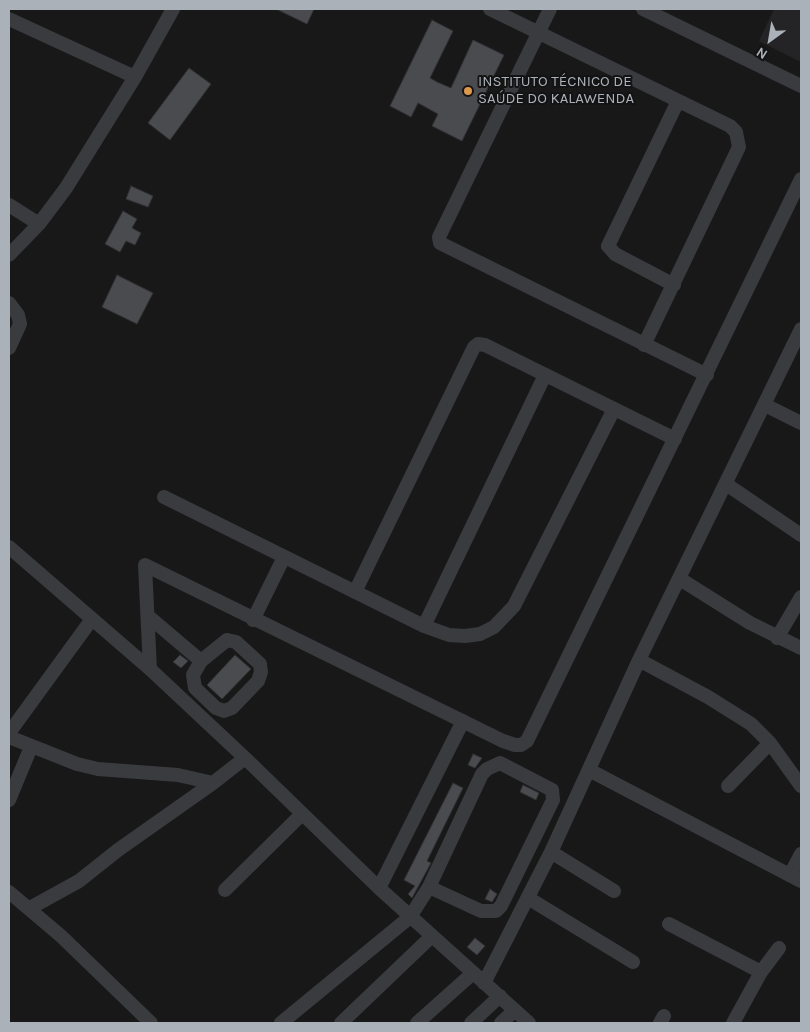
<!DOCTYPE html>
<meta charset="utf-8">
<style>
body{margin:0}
#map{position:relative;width:810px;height:1032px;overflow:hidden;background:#181819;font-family:Karla,sans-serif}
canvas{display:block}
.frame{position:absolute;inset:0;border:10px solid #abb1b8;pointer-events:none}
.north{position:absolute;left:745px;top:15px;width:50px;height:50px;-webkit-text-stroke:4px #131314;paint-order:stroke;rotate:212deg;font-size:14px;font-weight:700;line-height:20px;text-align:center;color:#abb1b8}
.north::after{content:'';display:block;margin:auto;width:18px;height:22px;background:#abb1b8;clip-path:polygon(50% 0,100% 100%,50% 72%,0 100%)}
</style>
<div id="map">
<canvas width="810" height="1032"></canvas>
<div class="frame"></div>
<div class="north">N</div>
</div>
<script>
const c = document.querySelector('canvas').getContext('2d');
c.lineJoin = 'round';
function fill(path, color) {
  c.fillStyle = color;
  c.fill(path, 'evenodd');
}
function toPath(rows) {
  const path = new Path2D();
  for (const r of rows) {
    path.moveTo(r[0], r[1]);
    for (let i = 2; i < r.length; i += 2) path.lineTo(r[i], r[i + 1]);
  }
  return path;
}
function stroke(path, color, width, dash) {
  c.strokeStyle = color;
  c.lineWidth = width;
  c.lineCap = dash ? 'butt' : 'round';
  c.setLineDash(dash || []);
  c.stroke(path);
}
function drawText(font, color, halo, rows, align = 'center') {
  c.font = font + ' Karla,sans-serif';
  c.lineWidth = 4;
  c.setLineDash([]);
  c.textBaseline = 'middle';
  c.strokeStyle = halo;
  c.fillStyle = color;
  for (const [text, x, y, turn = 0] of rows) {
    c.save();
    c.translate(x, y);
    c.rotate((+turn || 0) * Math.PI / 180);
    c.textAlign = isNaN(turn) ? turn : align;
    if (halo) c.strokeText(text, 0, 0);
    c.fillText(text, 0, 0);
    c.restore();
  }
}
const built = toPath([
 [774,9,801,9,801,62,759,41]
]);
const building = toPath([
 [276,9,314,9,307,24,276,9],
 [432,20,453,31,430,78,437,82,451,88,473,40,504,55,462,141,432,126,438,114,418,103,411,117,390,106,432,20],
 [189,68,211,84,170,140,148,123,189,68],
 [131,186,153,196,148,207,126,199,131,186],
 [123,211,137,219,132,228,141,233,135,245,126,241,120,252,105,244,123,211],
 [117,275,153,293,137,324,102,307,117,275],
 [180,655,188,661,181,668,173,662,180,655],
 [235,655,251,669,222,699,207,685,235,655],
 [473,754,482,758,475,768,468,765,473,754],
 [453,783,463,788,427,861,431,863,412,898,408,894,415,886,404,880,453,783],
 [523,785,539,793,536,800,520,792,523,785],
 [490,889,497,894,492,902,485,899,490,889],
 [475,938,485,946,477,955,467,947,475,938]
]);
const minor = toPath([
 [490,9,730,126,736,132,739,147,644,345],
 [550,9,439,237,440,243,707,375],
 [643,9,801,86],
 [9,19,135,77],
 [9,205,39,224],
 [9,255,39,224,66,188,135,77,173,9],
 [674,285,615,254,608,246,678,101],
 [9,303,18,315,20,324,9,348],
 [765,405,801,423],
 [726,484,801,535],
 [164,497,424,626,449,635,465,636,480,634,494,627,514,606,614,409],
 [9,547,150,669,245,758,379,888,529,1023],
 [680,579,750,623,801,648],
 [355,592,474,347,478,344,485,345,675,439],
 [148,616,201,661],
 [253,620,284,557],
 [424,626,545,375],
 [777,638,801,597],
 [227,640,236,642,260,664,261,672,258,681,232,708,224,711,216,708,195,688,193,675,201,661,227,640],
 [639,660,708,697,751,724,770,743,801,786],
 [150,669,145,565,503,741,515,745,521,745,527,741,801,179],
 [9,733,92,619],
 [9,737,77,764,98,769,178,775,213,783],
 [589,770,801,881],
 [728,786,770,743],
 [9,800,31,747],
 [551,852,614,891],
 [790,875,801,854],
 [379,888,463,721],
 [225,890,302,814],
 [9,892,61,936,151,1023],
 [528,898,633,962],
 [30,908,79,881,118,850,213,783,245,758],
 [669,924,761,972],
 [484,983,551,852,639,660,801,329],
 [281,1023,410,917,429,887,482,774,487,769,500,763,552,790,553,800,501,906,496,911,481,911,429,887],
 [341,1023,432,936],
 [417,1023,473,973],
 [471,1023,500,996],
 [501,1023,515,1010],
 [660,1023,664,1016],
 [733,1023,761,972,779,948]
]);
const markers = [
 [468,91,5,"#dc984d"]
];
const poiNames = [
 ["INSTITUTO TÉCNICO DE",478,82],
 ["SAÚDE DO KALAWENDA",478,99]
];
fill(built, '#242426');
fill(building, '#4a4b4e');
stroke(building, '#323235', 1);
stroke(minor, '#393b3e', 14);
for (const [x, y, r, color] of markers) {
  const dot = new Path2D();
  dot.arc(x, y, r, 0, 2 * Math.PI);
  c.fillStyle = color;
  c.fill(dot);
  stroke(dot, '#131314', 2);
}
drawText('15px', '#abb1b8', '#131314', poiNames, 'left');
</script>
